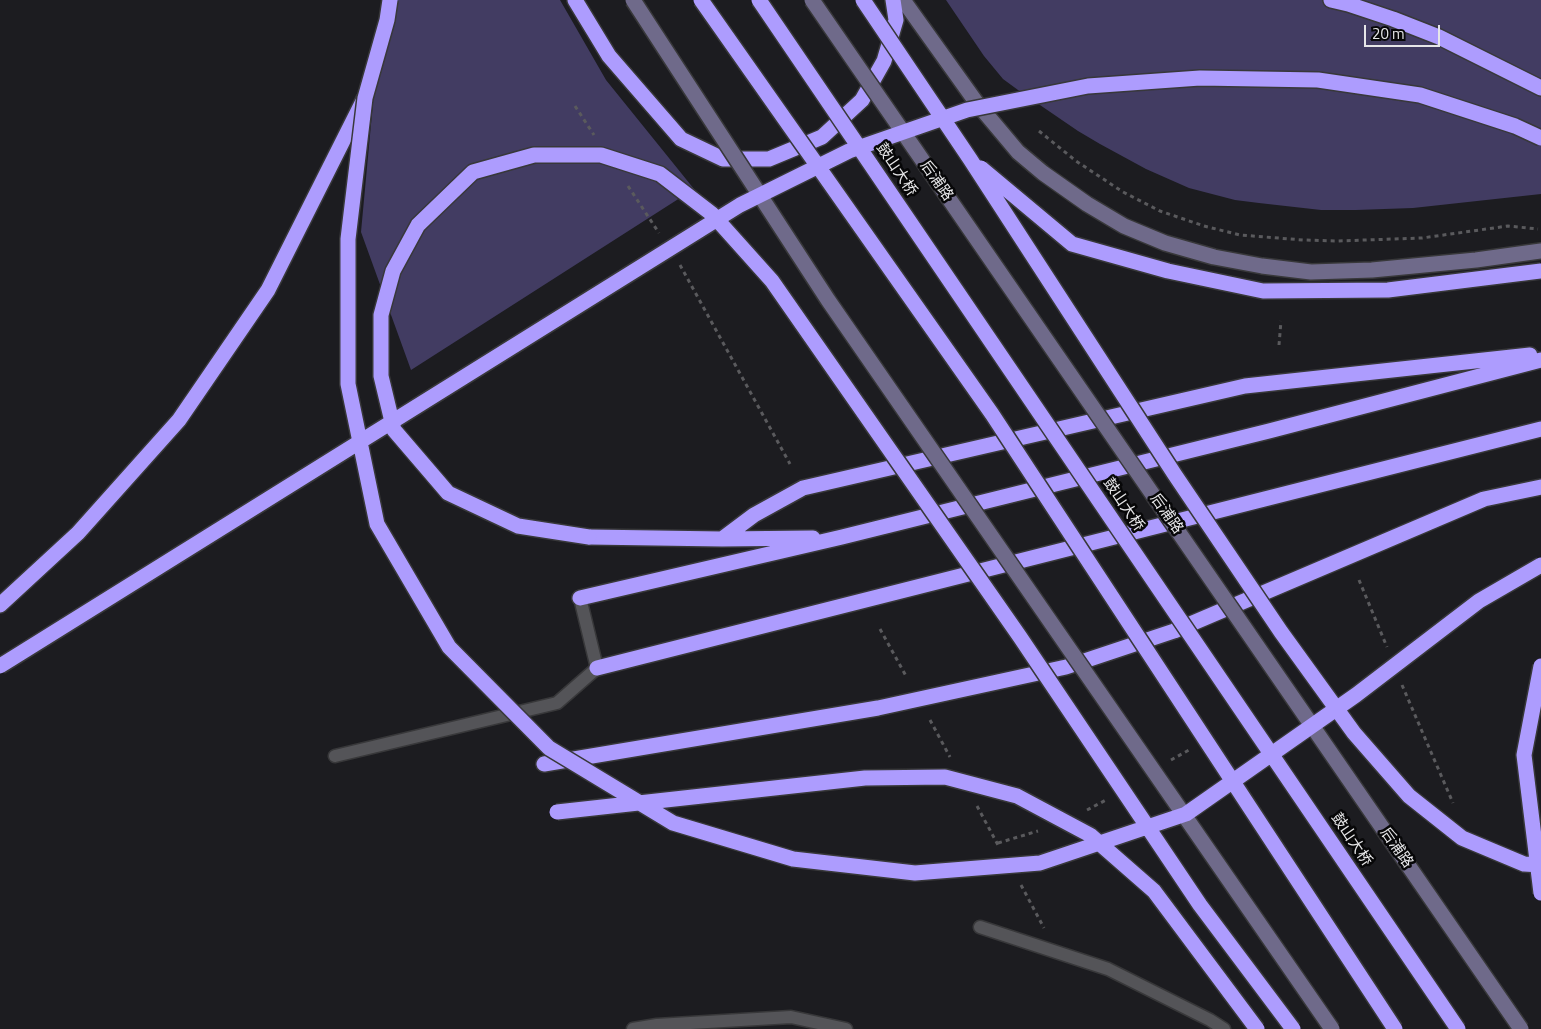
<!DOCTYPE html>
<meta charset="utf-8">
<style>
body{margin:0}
#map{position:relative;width:1541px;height:1029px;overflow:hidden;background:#1c1c20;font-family:"Titillium Web",sans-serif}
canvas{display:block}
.scale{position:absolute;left:1364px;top:25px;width:76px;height:22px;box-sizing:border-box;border:2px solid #e6e6e8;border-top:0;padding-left:6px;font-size:15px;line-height:18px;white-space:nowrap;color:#e6e6e8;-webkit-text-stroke:4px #070708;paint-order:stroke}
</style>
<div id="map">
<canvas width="1541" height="1029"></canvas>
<div class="scale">20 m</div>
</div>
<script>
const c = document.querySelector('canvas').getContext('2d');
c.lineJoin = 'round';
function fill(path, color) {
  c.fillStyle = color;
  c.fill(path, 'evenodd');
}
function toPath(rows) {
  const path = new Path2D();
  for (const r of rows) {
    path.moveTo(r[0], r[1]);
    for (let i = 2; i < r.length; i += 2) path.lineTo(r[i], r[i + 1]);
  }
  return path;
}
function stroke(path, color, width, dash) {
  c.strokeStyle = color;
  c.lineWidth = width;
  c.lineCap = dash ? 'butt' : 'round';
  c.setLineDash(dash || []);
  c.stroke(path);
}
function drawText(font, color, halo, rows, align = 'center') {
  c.font = font + ' "Titillium Web","Noto Sans SC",sans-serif';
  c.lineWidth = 5;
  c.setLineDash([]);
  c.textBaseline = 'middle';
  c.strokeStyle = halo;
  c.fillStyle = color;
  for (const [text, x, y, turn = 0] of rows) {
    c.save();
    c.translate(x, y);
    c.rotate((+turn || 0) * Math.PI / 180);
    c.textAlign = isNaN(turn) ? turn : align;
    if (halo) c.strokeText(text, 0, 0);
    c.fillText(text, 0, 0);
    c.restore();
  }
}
const green = toPath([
 [384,0,560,0,606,80,694,189,411,370,361,232,374,92],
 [946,0,1541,0,1541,194,1413,208,1356,210,1321,210,1259,203,1235,200,1189,188,1146,169,1100,144,1078,131,1018,90,1003,79,984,56]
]);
const path = toPath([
 [575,106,594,135],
 [1039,131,1076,161,1123,192,1160,211,1204,226,1240,235,1303,240,1338,241,1422,238,1508,226,1538,229],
 [628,186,659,233],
 [680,265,790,464],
 [1279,345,1281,321],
 [1359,580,1387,647],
 [880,629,906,676],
 [1402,685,1453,803],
 [930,720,950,757],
 [1171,760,1189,750],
 [977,806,998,845],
 [1087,810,1106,800],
 [998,843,1038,831],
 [1021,885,1044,928]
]);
const lane = toPath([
 [335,756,557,703,597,668,580,598],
 [980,927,1108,969,1210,1020,1224,1029],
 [633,1029,657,1025,791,1017,846,1029]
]);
const secondary = toPath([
 [903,0,976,102,1018,152,1043,173,1087,204,1124,226,1165,243,1214,257,1262,266,1311,272,1372,270,1476,260,1541,251]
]);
const highway = toPath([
 [575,0,609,56,681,139,723,159,769,159,822,137,862,100,884,61,896,20,893,0],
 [1331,0,1348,4,1393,19,1439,37,1541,88],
 [589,537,722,539,813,538],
 [722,539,754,515,803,488,1245,386,1530,355],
 [580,598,842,537,1269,431,1541,360],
 [0,605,78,533,179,420,268,290,364,99],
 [597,668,1541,429],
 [544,764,878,708,1066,667,1174,631,1484,499,1541,487]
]);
const secondaryBridge = toPath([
 [633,0,828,300,1332,1029],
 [812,0,1521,1029]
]);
const highwayBridge = toPath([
 [390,0,387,20,365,98,348,239,348,384,377,524,449,647,549,748,673,823,793,859,915,873,1040,863,1186,814,1356,695,1479,601,1541,565],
 [701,0,992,414,1395,1029],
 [759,0,1458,1029],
 [863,0,970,159,1175,475,1281,632,1354,733,1409,796,1462,838,1524,864,1541,865],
 [981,168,1072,244,1168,271,1263,291,1388,290,1541,271],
 [589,537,518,526,448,493,394,430,381,376,381,315,393,271,418,225,473,172,534,155,601,155,660,174,712,214,772,281,1020,637,1200,905,1293,1029],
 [0,666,740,205,849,151,967,110,1088,86,1200,78,1318,80,1420,95,1515,126,1541,138],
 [1541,666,1524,755,1541,893],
 [557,812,865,778,945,777,1017,796,1090,835,1154,891,1257,1029]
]);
const streetNames = [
 ["鼓山大桥",896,170,56],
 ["后浦路",936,181,55],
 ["鼓山大桥",1123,505,56],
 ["后浦路",1166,514,55],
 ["鼓山大桥",1351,840,56],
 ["后浦路",1396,848,55]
];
fill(green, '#423c62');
stroke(lane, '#38383a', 15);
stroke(secondary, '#38383a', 18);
stroke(highway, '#38383a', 18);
stroke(path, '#5a5a5d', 3, [4, 4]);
stroke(lane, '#545458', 12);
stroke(secondary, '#6f6a8a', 15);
stroke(highway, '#ad9cfe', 15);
stroke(secondaryBridge, '#38383a', 18, []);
stroke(highwayBridge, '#38383a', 18, []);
stroke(secondaryBridge, '#6f6a8a', 15);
stroke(highwayBridge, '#ad9cfe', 15);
drawText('15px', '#e6e6e8', '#070708', streetNames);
</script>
